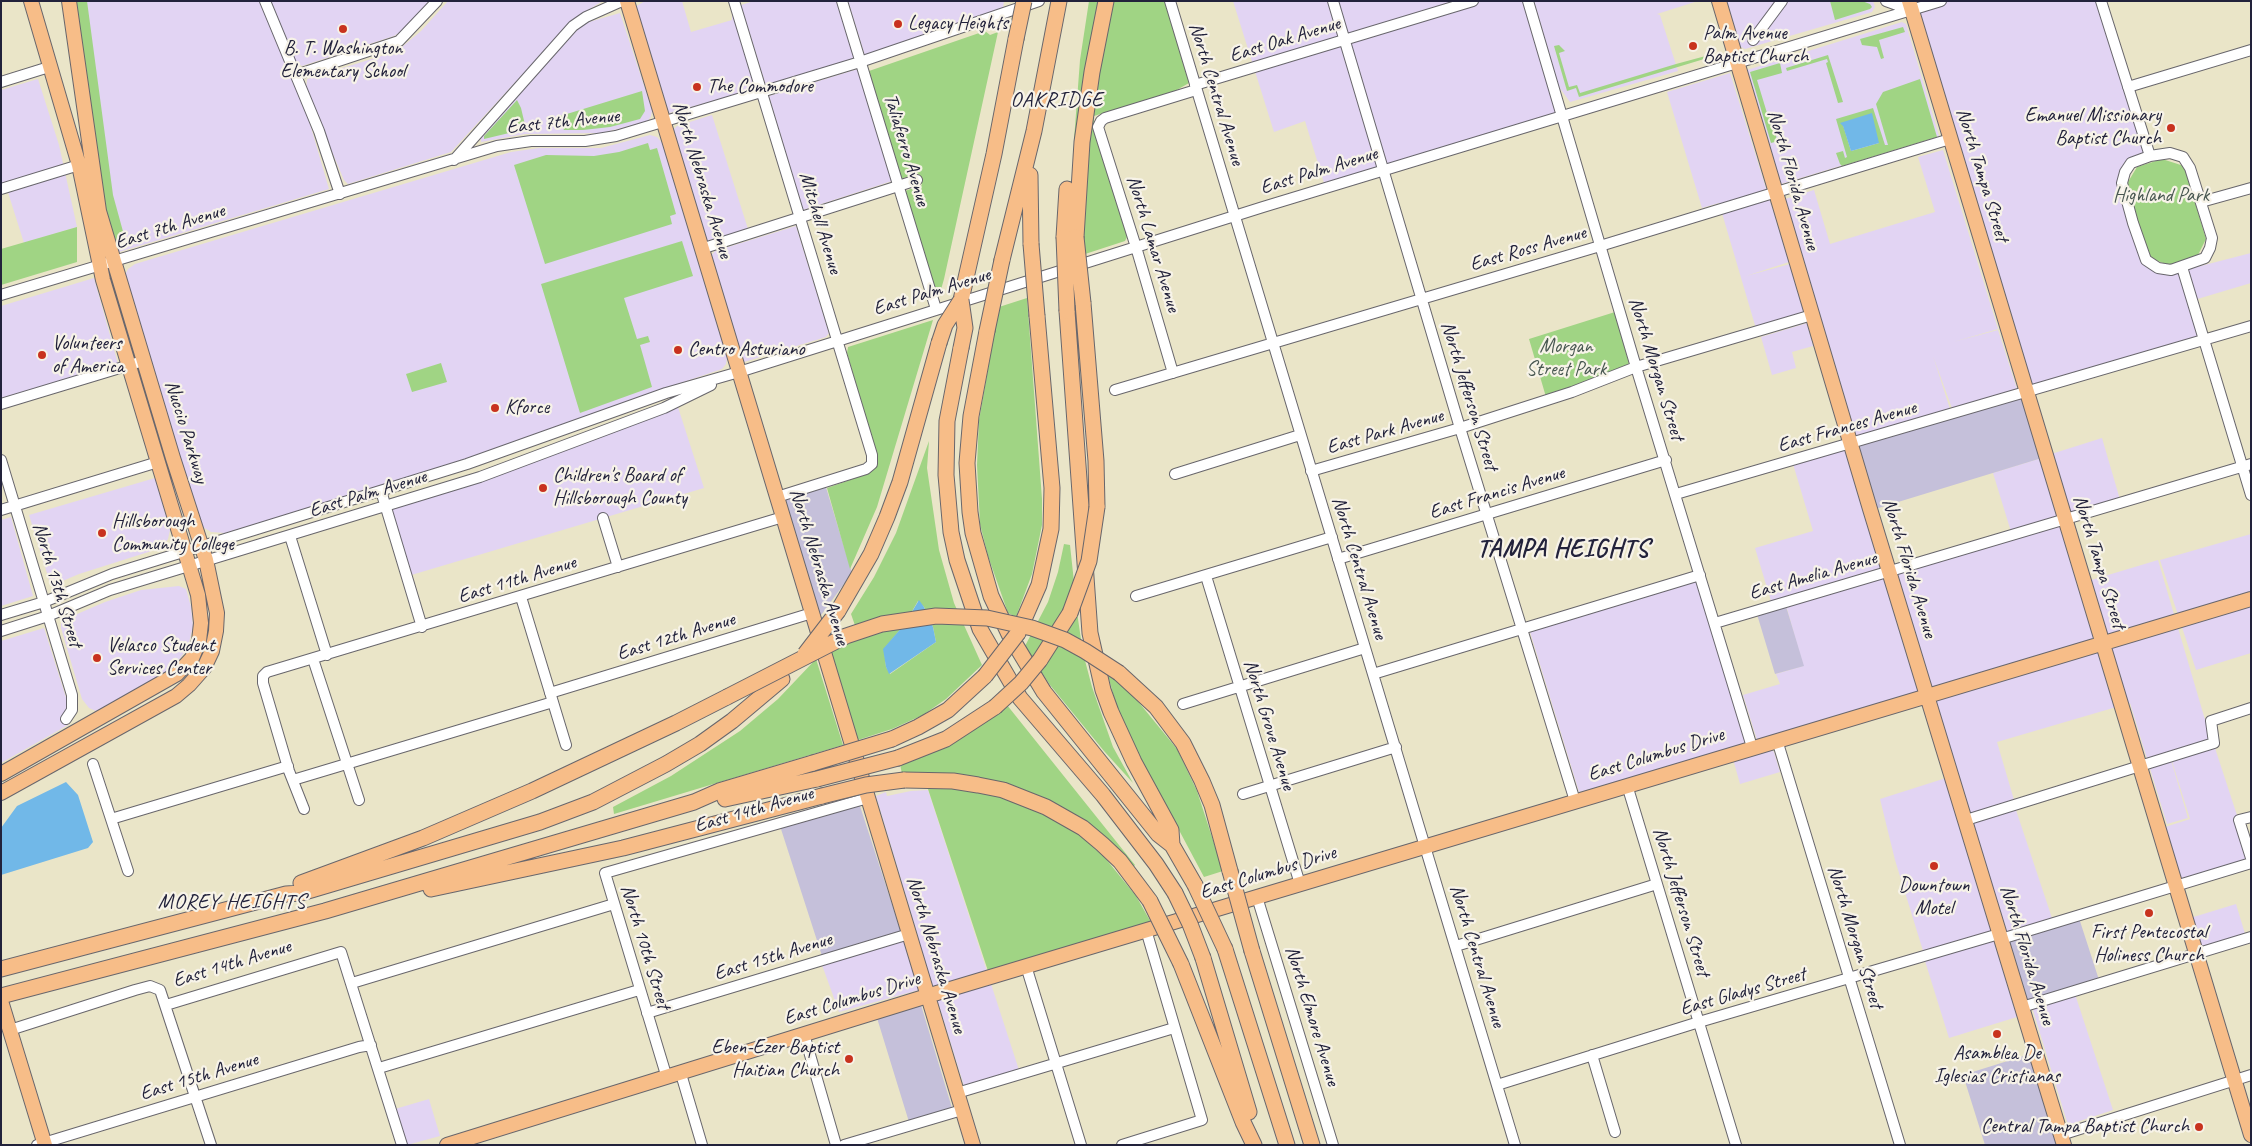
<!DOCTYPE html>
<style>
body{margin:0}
#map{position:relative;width:2252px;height:1146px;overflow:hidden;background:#eae5c8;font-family:Caveat,sans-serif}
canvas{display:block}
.frame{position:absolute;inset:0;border:2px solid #22223b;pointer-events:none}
</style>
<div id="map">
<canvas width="2252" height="1146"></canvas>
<div class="frame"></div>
</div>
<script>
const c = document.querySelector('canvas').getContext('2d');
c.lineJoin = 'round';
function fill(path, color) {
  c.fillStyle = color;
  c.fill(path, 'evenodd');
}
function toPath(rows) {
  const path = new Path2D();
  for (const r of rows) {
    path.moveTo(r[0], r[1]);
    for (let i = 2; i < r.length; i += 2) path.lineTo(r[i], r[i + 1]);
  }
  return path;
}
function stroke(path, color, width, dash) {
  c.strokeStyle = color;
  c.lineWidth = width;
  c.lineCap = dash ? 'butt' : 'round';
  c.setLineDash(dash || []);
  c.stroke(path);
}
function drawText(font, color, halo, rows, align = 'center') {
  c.font = font + ' Caveat,sans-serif';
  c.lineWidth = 4.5;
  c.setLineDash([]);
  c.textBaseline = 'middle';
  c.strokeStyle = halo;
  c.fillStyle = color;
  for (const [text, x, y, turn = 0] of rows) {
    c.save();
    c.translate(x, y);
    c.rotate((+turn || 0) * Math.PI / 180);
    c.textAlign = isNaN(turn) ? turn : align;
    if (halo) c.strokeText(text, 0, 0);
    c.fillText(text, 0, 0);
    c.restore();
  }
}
const built = toPath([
 [75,1,260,1,305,107,329,189,119,252,117,250],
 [270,1,430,1,402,31,394,36,302,66,295,62],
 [448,1,603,1,583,13,555,39,451,152,348,184,344,180,306,91,307,79,391,53,402,47,421,31],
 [645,1,682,1,691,32,732,20,732,8,756,89,669,113,635,7],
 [754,1,838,1,855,58,766,86,741,5],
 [848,1,1004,1,1003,8,865,56],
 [1233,1,1524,1,1559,113,1324,183,1305,121,1274,132],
 [1534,1,1698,1,1657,14,1660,15,1678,71,1570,102,1559,87],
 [1726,1,1873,1,1875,7,1872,12,1745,49,1739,46],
 [1945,1,2101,1,2146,156,2125,162,2118,178,2135,238,2145,266,2165,274,2182,270,2204,340,2028,392,1914,10],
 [620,13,652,110,651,116,648,121,602,133,525,134,481,142,481,135,580,27,589,22],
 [1902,22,1906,24,1939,136,1781,184,1747,70],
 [858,69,892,181,803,210,769,96],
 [1730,73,1789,262,1746,276,1790,264,1805,318,1757,332,1719,203,1702,208,1667,92],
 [38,79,59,145,77,227,24,243,5,183,1,183,1,90],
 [712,115,748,229,708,241,705,239,673,130,677,126],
 [650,135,657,137,662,143,727,357,726,364,722,369,651,393,456,463,400,480,225,533,211,532,203,527,197,517,125,275,128,269,135,264,511,152,539,148,601,148],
 [1943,150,1998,329,1953,342,1998,330,2018,392,1953,411,1933,356,1951,412,1857,438,1785,199,1814,190,1830,244,1935,212,1918,157],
 [796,226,829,333,826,337,744,362,711,256,715,251],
 [2251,253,2251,283,2194,300,2185,270],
 [94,278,118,364,1,398,1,306],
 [1807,323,1813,346,1792,352,1796,368,1772,375,1761,337],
 [677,404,704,488,408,576,388,508],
 [2102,438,2121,503,2066,519,2045,456],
 [1845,448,1880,568,1771,601,1755,548,1813,531,1793,464],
 [2045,457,2064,520,2012,535,1993,473],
 [155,478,170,530,168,539,161,548,79,574,51,586,29,515],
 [11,517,33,596,1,606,1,520],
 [2059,525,2078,584,2158,560,2211,740,2169,753,2188,818,2167,824,2130,703,1997,742,2014,800,1970,813,1930,688,1757,740,1743,695,1780,684,1776,674,1803,666,1786,605],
 [2251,534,2251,653,2196,670,2160,560],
 [1699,579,1746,745,1579,792,1530,632],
 [179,586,186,589,191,607,193,626,188,647,178,661,166,673,139,689,96,711,89,708,82,699,61,628,61,621,105,602,141,590],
 [44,628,69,707,68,725,1,763,1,641],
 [2214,745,2251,858,2177,886,2162,828,2190,819,2171,758],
 [1769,748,1774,752,1780,772,1740,784,1733,759],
 [1946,778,1961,824,2015,807,2053,921,1924,954,1895,860,1880,799],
 [928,790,1019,1070,964,1086,933,986,839,1012,822,965,918,936,876,796,886,792,887,796,911,791],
 [2236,904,2246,937,2197,953,2187,919],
 [1994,940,2017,1017,1949,1038,1925,961],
 [2075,994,2113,1110,2068,1125,2032,1007],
 [429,1099,440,1136,407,1145,395,1109]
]);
const industrial = toPath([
 [2027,395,2045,457,1872,510,1852,445],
 [825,484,852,573,816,622,780,498],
 [1785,603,1804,666,1775,674,1756,611],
 [859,803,901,932,822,956,780,826],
 [2079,918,2100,983,2022,1006,2002,941],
 [921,1005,952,1108,909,1122,877,1018],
 [2030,1054,2057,1145,1985,1145,1963,1075]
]);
const green = toPath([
 [75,1,87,1,113,195,127,246,116,250,104,213],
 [1089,1,1165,1,1189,83,1175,91,1094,116,1094,123,1128,235,1125,241,1079,256,1074,140,1080,60],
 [1830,1,1862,1,1870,4,1872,7,1870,9,1835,20],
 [1903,27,1905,32,1879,40,1884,58,1881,59,1877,47,1862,45,1860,39],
 [985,31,990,35,998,32,944,279,940,293,936,294,905,191,922,185,918,173,901,179,869,71],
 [1559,45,1565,51,1559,53,1569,87,1577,85,1580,93,1676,64,1713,54,1714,56,1579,97,1576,88,1567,91,1554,46],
 [1828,55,1843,102,1838,103,1826,63,1828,62,1827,59,1787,71,1786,68],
 [1780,63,1782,73,1757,80,1767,113,1771,112,1777,140,1786,139,1771,143,1750,72],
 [1920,79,1937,137,1842,166,1840,164,1836,153,1843,151,1845,158,1847,157,1836,119,1873,108,1885,145,1888,145,1876,104,1883,92],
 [1843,125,1879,143,1851,151],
 [642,91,645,111,640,119,610,127,583,130,564,130,557,117],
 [517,100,521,108,526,129,484,139,484,136],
 [648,143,650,150,657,148,676,214,670,216,672,224,545,264,514,165,546,155,594,156,619,152],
 [2162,159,2184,166,2206,239,2198,255,2169,265,2149,258,2127,193,2128,182,2137,167],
 [77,227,77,262,1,285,1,249],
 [682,241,693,276,624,298,637,339,648,336,650,342,640,345,652,387,580,413,541,284],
 [1027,298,1042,499,1042,525,1032,574,1016,617,1008,613,988,556,980,524,977,465,979,420,999,307],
 [1615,312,1629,364,1546,397,1529,339],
 [933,320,877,507,850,569,827,488,864,475,876,465,878,458,847,353,848,347],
 [441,363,447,382,412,392,406,374],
 [929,441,927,468,939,550,954,603,982,665,946,699,923,715,892,729,858,740,829,650,859,637,851,614,874,577,896,533],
 [918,601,924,607,933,627,936,642,890,674,886,667,884,649,904,625],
 [1064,544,1070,545,1078,619,1083,653,1092,687,1113,747,1133,783,1104,751,1050,685,1025,646,1048,602,1058,572],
 [816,659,843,745,614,814,613,807,671,776,740,731,778,699],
 [1107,672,1136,699,1177,749,1197,791,1223,871,1204,877,1131,740,1116,704],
 [1007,705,1135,865,1133,867,1059,807,902,774,900,764,956,741,984,723],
 [927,786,948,787,991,793,1041,812,1079,834,1106,859,1136,896,1152,924,989,974]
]);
const water = toPath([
 [1872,113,1879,143,1851,151,1843,126,1840,123],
 [919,600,924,607,933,627,936,642,889,674,886,667,883,649,904,625],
 [66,782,78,795,93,842,88,848,1,875,1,828,17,806]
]);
const minor = toPath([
 [265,1,319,131,340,194],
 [734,1,872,455,872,464,866,469,777,497],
 [842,1,936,309],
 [1170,1,1515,1145],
 [1333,1,1460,428,1575,801],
 [1528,1,1636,367,1752,747],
 [1886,1,1911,10],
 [2101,1,2150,156],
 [1753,40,1782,1],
 [296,75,399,41,437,1],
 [1,82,49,67],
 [1195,85,1473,1],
 [2128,87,2251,50],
 [2170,153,2183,157,2190,168,2212,238,2210,248,2205,258,2171,270,2158,268,2146,260,2133,223,2122,183,2125,172,2131,163,2150,156,2170,153],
 [454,160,573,26,586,17,622,1],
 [1,189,79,165],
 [2201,202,2251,188],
 [701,249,917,180],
 [2182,267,2251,495],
 [1,295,497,146,531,141,585,141,616,136,860,62,1039,1],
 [1173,373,1136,247,1098,127,1101,121,1105,118,1196,90],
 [1115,390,1600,246,1950,139],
 [1,404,143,361],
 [1,460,72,695,72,710,66,719],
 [1311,471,1460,428,1572,392,1636,367,1812,315],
 [1175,474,1300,435],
 [381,491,422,627],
 [1676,494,2251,326],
 [1,510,158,462],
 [603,518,618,567],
 [290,536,327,655],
 [1338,559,1666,460],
 [1206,576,1300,884],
 [1136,596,1332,537],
 [521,597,566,745],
 [1,615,44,602,112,574,467,464,666,393,739,372,1263,207,1941,1],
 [1715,623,2251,464],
 [1,631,48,616,110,590,480,477,664,408,711,385],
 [313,659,359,800],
 [1373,674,1700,575],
 [550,693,812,613],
 [1183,704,1365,648],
 [1777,740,1900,1145],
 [93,764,128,871],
 [293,780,553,702],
 [1627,785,1736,1145],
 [1243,794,1396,747],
 [304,809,289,771,263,683,263,676,267,672,783,517],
 [2251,817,2239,820,2251,858],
 [111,819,288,766],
 [1966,820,2214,743,2211,721,2251,708],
 [1257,897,1333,1145],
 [2001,939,2251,863],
 [1456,946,1657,884],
 [1026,966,1081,1145],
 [352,983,614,904],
 [166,1005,341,952,402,1145],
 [2022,1007,2251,937],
 [647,1013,909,934],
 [10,1030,135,990,150,986,160,990,211,1145],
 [804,1034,836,1145],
 [1592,1055,1615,1132],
 [379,1068,639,990],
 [681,1074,702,1145],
 [667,1078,605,873,868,798],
 [1497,1085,1699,1022,1999,934],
 [957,1093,1174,1028],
 [2061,1135,2251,1075],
 [37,1145,359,1047,371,1045],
 [844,1145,962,1110],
 [1122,1145,1202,1120,1146,930]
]);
const major = toPath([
 [627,1,973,1145],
 [1719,1,1870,509,2064,1145],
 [1909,1,2251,1135],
 [1,774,177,674,192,658,199,641,201,623,198,595,103,280,79,165,31,1],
 [1,793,176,696,189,685,204,668,212,651,216,631,217,613,206,560,173,458,99,211,69,1],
 [1,1001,45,1145],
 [447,1145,937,993,2251,599]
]);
const highway = toPath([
 [1030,175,1031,244],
 [1064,237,1067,189],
 [1076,237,1082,142,1092,72,1106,1],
 [1002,260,1034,131,1059,1],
 [961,300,994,154,1016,39],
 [1083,303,1096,461,1097,507],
 [1067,311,1090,633,1103,690,1111,712,1134,762,1171,830,1172,845],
 [987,331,971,416,967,463,970,512,973,533,991,596,1009,634,1044,692,1158,834,1172,845,1195,885],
 [961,348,947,421,946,475,951,532,957,560,980,629,1020,698,1103,795,1156,864,1175,893],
 [838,611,871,554,887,517,900,482,939,343],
 [1018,633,1039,585,1051,529,1052,488,1037,316],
 [1040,660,1070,613],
 [1119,673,1156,707,1183,743,1202,781,1212,805,1230,871],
 [892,739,918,727,948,710,985,676],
 [898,758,946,739,995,707],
 [904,780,953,781,978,785,1003,790,1046,807,1083,828,1102,844,1120,861,1150,901],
 [725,799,817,779],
 [301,883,423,838,532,791,676,723,727,697],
 [431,889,623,848,822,796],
 [1225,949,1287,1145],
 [1252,951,1312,1145],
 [1203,958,1249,1112],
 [1181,964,1243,1122,1254,1145],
 [1,969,286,894,301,893,540,822,593,802,666,764,700,744,732,721,782,679],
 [1,996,325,911,694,802,719,791,813,763]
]);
const highwayBridge = toPath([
 [1016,39,1024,1],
 [1064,237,1067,311],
 [1076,237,1083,303],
 [1031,244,1037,316],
 [961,300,965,328,961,348],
 [987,331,1002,260],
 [939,343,945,325,961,300],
 [1070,613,1089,561,1097,507],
 [805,654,838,611],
 [985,676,1018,633],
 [727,697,846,636,882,624,936,616,987,618,1032,628,1065,640,1085,651,1119,673],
 [995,707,1021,683,1040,660],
 [813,763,892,739],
 [817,779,898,758],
 [822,796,866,785,904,780],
 [1230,871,1252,951],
 [1195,885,1225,949],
 [1175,893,1190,924,1203,958],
 [1150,901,1181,964]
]);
const markers = [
 [898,24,5,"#c8321e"],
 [343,29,5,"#c8321e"],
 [1693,46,5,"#c8321e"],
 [697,87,5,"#c8321e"],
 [2171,128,5,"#c8321e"],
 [678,350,5,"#c8321e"],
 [42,355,5,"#c8321e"],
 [495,408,5,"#c8321e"],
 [543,488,5,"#c8321e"],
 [102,533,5,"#c8321e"],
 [97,658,5,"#c8321e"],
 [1934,866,5,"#c8321e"],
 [2149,913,5,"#c8321e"],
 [1997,1034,5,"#c8321e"],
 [849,1059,5,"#c8321e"],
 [2199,1127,5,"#c8321e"]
];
const poiNames = [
 ["Legacy Heights",908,24],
 ["Palm Avenue",1703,34],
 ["Baptist Church",1703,57],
 ["B. T. Washington",343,49,"center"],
 ["Elementary School",343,72,"center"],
 ["The Commodore",707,87],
 ["Emanuel Missionary",2161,116,"right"],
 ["Baptist Church",2161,139,"right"],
 ["Volunteers",52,344],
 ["of America",52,367],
 ["Centro Asturiano",688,350],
 ["Kforce",505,408],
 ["Children's Board of",553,476],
 ["Hillsborough County",553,499],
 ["Hillsborough",112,522],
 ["Community College",112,545],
 ["Velasco Student",107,646],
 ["Services Center",107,669],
 ["Downtown",1934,886,"center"],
 ["Motel",1934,909,"center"],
 ["First Pentecostal",2149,933,"center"],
 ["Holiness Church",2149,956,"center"],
 ["Eben-Ezer Baptist",839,1048,"right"],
 ["Haitian Church",839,1071,"right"],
 ["Asamblea De",1997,1054,"center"],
 ["Iglesias Cristianas",1997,1077,"center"],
 ["Central Tampa Baptist Church",2189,1127,"right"]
];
const streetNames = [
 ["East Oak Avenue",1285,40,-17],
 ["North Central Avenue",1216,94,73],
 ["East 7th Avenue",563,122,-6],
 ["Taliaferro Avenue",906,150,73],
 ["East Palm Avenue",1319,171,-17],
 ["North Tampa Street",1982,175,73],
 ["North Nebraska Avenue",702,180,73],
 ["North Florida Avenue",1793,180,74],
 ["Mitchell Avenue",820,223,73],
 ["East 7th Avenue",170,227,-17],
 ["North Lamar Avenue",1153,244,73],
 ["East Ross Avenue",1528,249,-16],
 ["East Palm Avenue",932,292,-17],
 ["North Morgan Street",1656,369,73],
 ["North Jefferson Street",1469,396,73],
 ["East Frances Avenue",1847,427,-16],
 ["Nuccio Parkway",186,432,73],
 ["East Park Avenue",1385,432,-16],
 ["East Francis Avenue",1497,493,-17],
 ["East Palm Avenue",368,494,-17],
 ["North Tampa Street",2099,562,73],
 ["North Nebraska Avenue",819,567,73],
 ["North Central Avenue",1359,568,73],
 ["North Florida Avenue",1909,568,73],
 ["East Amelia Avenue",1813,576,-16],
 ["East 11th Avenue",517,580,-17],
 ["North 13th Street",57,585,73],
 ["East 12th Avenue",676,637,-17],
 ["North Grove Avenue",1269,725,73],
 ["East Columbus Drive",1656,755,-17],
 ["East 14th Avenue",754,810,-16],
 ["East Columbus Drive",1268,873,-17],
 ["North Jefferson Street",1681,902,73],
 ["North Morgan Street",1855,937,73],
 ["North 10th Street",645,947,73],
 ["North Nebraska Avenue",936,955,73],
 ["North Florida Avenue",2027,955,73],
 ["North Central Avenue",1477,956,73],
 ["East 15th Avenue",773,957,-17],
 ["East 14th Avenue",232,964,-17],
 ["East Gladys Street",1743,992,-16],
 ["East Columbus Drive",852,999,-17],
 ["North Elmore Avenue",1312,1016,73],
 ["East 15th Avenue",199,1077,-17]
];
const parkNames = [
 ["Highland Park",2161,196],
 ["Morgan",1566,347],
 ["Street Park",1566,370]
];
const neighbourhoodNames = [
 ["OAKRIDGE",1057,100],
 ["MOREY HEIGHTS",232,902]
];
const districtNames = [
 ["TAMPA HEIGHTS",1563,549]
];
fill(built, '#e2d4f3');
fill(industrial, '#c5c0da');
fill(green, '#a0d484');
fill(water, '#71b8e8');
stroke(minor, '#68666c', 12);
stroke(major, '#68666c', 16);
stroke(highway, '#68666c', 17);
stroke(minor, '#fff', 10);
stroke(major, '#f7bd88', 14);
stroke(highway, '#f7bd88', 15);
stroke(highwayBridge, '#68666c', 17, []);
stroke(highwayBridge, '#f7bd88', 15);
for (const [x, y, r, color] of markers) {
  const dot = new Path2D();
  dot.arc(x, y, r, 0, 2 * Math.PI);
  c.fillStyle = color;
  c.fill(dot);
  stroke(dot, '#f7f3e8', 2);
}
drawText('20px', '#22223b', '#f7f3e8', poiNames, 'left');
drawText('20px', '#22223b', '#f7f3e8', streetNames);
drawText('20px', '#485751', '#f7f3e8', parkNames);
c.letterSpacing = '1px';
drawText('21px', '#22223b', '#f7f3e8', neighbourhoodNames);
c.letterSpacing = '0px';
c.letterSpacing = '1px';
drawText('bold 25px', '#22223b', '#f7f3e8', districtNames);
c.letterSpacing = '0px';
</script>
